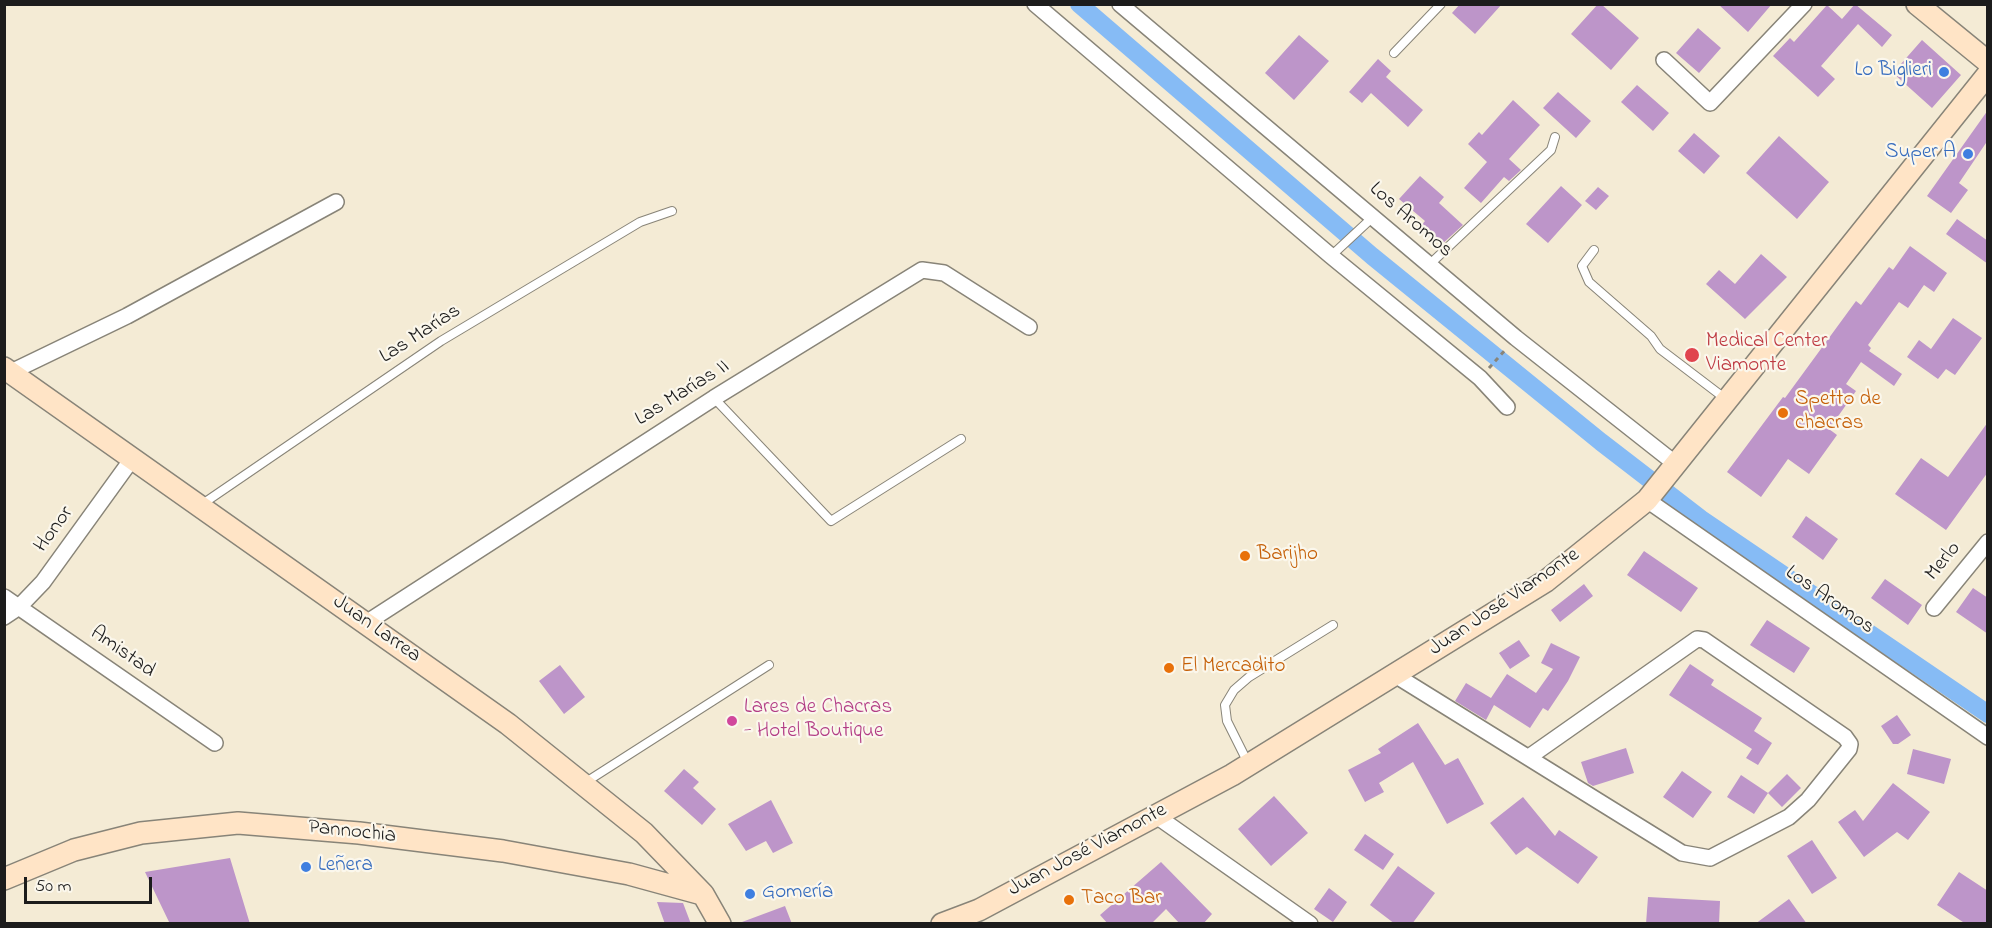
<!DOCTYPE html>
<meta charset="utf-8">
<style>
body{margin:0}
#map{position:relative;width:1992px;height:928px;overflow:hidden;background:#f4ebd5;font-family:"Indie Flower",sans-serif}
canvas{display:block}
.frame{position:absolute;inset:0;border:6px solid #1c1c1c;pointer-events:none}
.scale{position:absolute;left:24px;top:877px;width:128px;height:27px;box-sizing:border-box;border:3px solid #1c1c1c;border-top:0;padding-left:8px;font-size:18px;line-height:21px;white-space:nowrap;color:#1c1c1c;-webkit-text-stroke:4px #fbf7ec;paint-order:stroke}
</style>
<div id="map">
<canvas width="1992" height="928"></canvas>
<div class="frame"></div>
<div class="scale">50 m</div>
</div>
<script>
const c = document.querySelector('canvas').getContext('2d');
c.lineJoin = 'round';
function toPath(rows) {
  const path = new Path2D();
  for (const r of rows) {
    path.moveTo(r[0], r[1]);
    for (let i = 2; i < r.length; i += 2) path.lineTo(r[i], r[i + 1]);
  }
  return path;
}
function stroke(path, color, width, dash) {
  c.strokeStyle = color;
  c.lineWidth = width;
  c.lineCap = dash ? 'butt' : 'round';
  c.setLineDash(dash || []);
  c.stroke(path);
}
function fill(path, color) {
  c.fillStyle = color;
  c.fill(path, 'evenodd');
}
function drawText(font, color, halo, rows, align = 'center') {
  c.font = font + ' "Indie Flower",sans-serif';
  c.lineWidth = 4.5;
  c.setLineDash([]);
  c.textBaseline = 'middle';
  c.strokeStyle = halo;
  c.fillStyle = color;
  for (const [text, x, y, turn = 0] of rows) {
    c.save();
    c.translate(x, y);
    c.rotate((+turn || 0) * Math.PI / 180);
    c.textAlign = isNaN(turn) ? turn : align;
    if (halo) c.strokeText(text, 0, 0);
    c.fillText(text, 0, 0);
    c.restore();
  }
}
const canal = toPath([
 [1079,4,1372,256,1601,442,1701,519,1988,714]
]);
const building = toPath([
 [1460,4,1502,4,1475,34,1452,13],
 [1598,4,1601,4,1639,38,1611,70,1571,34],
 [1718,4,1772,4,1748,32],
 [1855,4,1892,35,1882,47,1858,24,1821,66,1835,79,1818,97,1773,56,1790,38,1794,42,1827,5,1842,19],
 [1698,28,1721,48,1699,73,1676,53],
 [1299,35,1329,61,1294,100,1265,73],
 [1922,40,1961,75,1932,108,1893,73],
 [1378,59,1391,71,1386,77,1423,110,1408,127,1371,93,1362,103,1349,92],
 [1637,85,1669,113,1653,131,1621,102],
 [1558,92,1591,121,1576,138,1543,108],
 [1513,100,1540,125,1509,159,1521,170,1509,181,1504,177,1481,203,1464,188,1487,162,1468,144,1479,132,1482,135],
 [1988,110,1988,140,1959,183,1968,190,1951,213,1927,196],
 [1694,133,1720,156,1704,174,1678,151],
 [1779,136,1829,182,1797,219,1746,173],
 [1420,176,1444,197,1439,203,1463,225,1441,245,1420,227,1425,221,1399,199],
 [1561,186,1582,205,1548,243,1526,224],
 [1598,187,1609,196,1596,210,1585,201],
 [1957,219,1988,241,1988,264,1946,234],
 [1910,246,1947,273,1934,292,1924,285,1908,308,1899,302,1868,345,1871,348,1869,351,1902,374,1894,386,1861,362,1846,384,1856,391,1829,429,1837,435,1809,474,1788,459,1761,497,1727,472,1783,397,1785,398,1856,301,1861,305,1889,267,1893,270],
 [1761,254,1787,277,1745,319,1706,284,1719,270,1735,284],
 [1953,318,1982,338,1955,375,1946,369,1938,379,1907,357,1919,340,1931,349],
 [1988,422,1988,472,1946,530,1895,494,1921,458,1948,477],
 [1806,516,1838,539,1823,560,1792,537],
 [1644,551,1698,588,1681,612,1627,575],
 [1885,579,1922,605,1908,625,1871,598],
 [1584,584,1593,596,1560,622,1551,610],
 [1973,588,1988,598,1988,634,1956,612],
 [1767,620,1810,648,1794,673,1750,645],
 [1519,640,1530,656,1510,669,1499,653],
 [1551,643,1580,657,1568,681,1548,711,1543,708,1530,728,1494,705,1486,720,1455,701,1466,683,1491,698,1507,674,1536,693,1553,669,1541,663],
 [1690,664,1714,680,1711,685,1762,718,1754,731,1772,743,1758,765,1746,758,1752,749,1669,695],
 [560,665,585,697,564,714,539,681],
 [1897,715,1911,735,1898,744,1893,744,1881,726],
 [1418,723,1445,765,1458,758,1484,804,1447,824,1413,762,1379,783,1384,792,1365,802,1348,770,1381,753,1378,749],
 [1626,748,1634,773,1593,786,1588,783,1581,762],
 [1913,749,1951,759,1944,784,1907,774],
 [684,769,699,782,693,788,716,809,702,825,664,791],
 [1682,771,1712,792,1693,818,1663,797],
 [1787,774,1801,788,1782,807,1768,793],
 [1741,775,1768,793,1754,814,1727,797],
 [1893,783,1930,812,1908,840,1897,832,1864,857,1838,822,1855,810,1863,821],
 [1274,796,1308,833,1271,866,1238,829],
 [1523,797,1555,836,1559,830,1598,857,1578,884,1527,847,1516,855,1490,823],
 [771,800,793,843,773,853,766,841,746,851,728,824],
 [1365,834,1394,854,1383,870,1354,850],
 [1812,840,1837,878,1812,894,1787,856],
 [230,858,250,924,170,924,145,872],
 [1161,862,1212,914,1203,924,1180,924,1166,909,1151,924,1108,924,1100,915],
 [1398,866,1435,893,1412,924,1395,924,1370,905],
 [1959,872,1988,891,1988,924,1966,924,1937,905],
 [1329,888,1347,902,1333,922,1314,909],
 [1648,897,1720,901,1719,924,1646,924],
 [1789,899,1807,924,1755,924],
 [657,902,683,903,691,924,665,924],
 [785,906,792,924,742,924,742,922]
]);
const path = toPath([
 [1489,368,1507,348]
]);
const lane = toPath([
 [1394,53,1441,4],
 [1594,250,1582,266,1589,282,1651,336,1660,349,1727,400],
 [1331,256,1373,217],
 [1429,265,1551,150,1555,137],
 [714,398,831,521,961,439],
 [201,505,441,341,640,222,672,211],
 [1248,763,1227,721,1225,705,1234,690,1249,677,1333,625],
 [586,782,769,665]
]);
const street = toPath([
 [1035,4,1331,256,1480,378,1507,407],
 [1120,4,1516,338,1677,465],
 [1664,60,1710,103,1804,4],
 [11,372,127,316,336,202],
 [1647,500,1988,737],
 [4,597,215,743],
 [1934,608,1988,542],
 [4,617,19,607,43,582,132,459],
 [366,623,714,398,922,270,944,273,1029,327],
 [1395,675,1682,853,1710,858,1789,817,1808,800,1849,749,1850,744,1845,737,1704,640,1697,639,1529,757],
 [1155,815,1310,924]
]);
const secondary = toPath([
 [1917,4,1988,62],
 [4,368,508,724,644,833,703,894,720,924],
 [4,879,74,850,141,833,238,823,359,833,503,851,629,874,702,894],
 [942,924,979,910,1232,775,1546,581,1647,500,1988,74]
]);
const markers = [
 [1944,72,6,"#3f7fe0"],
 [1968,154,6,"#3f7fe0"],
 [1692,355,8,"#e0444e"],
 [1783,413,6,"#e8710a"],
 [1245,556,6,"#e8710a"],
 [1169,668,6,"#e8710a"],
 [732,721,6,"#d1479c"],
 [306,867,6,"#3f7fe0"],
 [750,894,6,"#3f7fe0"],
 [1069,900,6,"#e8710a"]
];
const shopNames = [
 ["Lo Biglieri",1932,72],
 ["Super A",1956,154],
 ["Leñera",318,867,"left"],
 ["Gomería",762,894,"left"]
];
const streetNames = [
 ["Los Aromos",1410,221,41],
 ["Las Marías",421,335,-33],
 ["Las Marías II",683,394,-32],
 ["Honor",55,530,-54],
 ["Merlo",1944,562,-51],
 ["Los Aromos",1829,601,35],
 ["Juan José Viamonte",1505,603,-34],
 ["Juan Larrea",376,630,35],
 ["Amistad",122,653,35],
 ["Pannochia",352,833,6],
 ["Juan José Viamonte",1088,851,-28]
];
const healthNames = [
 ["Medical Center",1706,343],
 ["Viamonte",1706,367]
];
const foodNames = [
 ["Spetto de",1795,401],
 ["chacras",1795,425],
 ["Barijho",1257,556],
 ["El Mercadito",1181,668],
 ["Taco Bar",1081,900]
];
const hotelNames = [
 ["Lares de Chacras",744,709],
 ["- Hotel Boutique",744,733]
];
stroke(canal, '#86bbf5', 18);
fill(building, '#bd95c9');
stroke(lane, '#888478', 10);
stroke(street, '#888478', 18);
stroke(secondary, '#888478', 24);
stroke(path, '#888478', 3, [4.5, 4.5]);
stroke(lane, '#fff', 8);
stroke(street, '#fff', 15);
stroke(secondary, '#ffe4c6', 21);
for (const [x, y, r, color] of markers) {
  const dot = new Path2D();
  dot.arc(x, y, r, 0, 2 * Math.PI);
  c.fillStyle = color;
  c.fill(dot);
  stroke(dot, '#fbf7ec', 2);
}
drawText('21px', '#366cbe', '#fbf7ec', shopNames, 'right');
drawText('21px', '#1c1c1c', '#fbf7ec', streetNames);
drawText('21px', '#be3a42', '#fbf7ec', healthNames, 'left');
drawText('21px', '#c56008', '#fbf7ec', foodNames, 'left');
drawText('21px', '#b23c85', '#fbf7ec', hotelNames, 'left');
</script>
